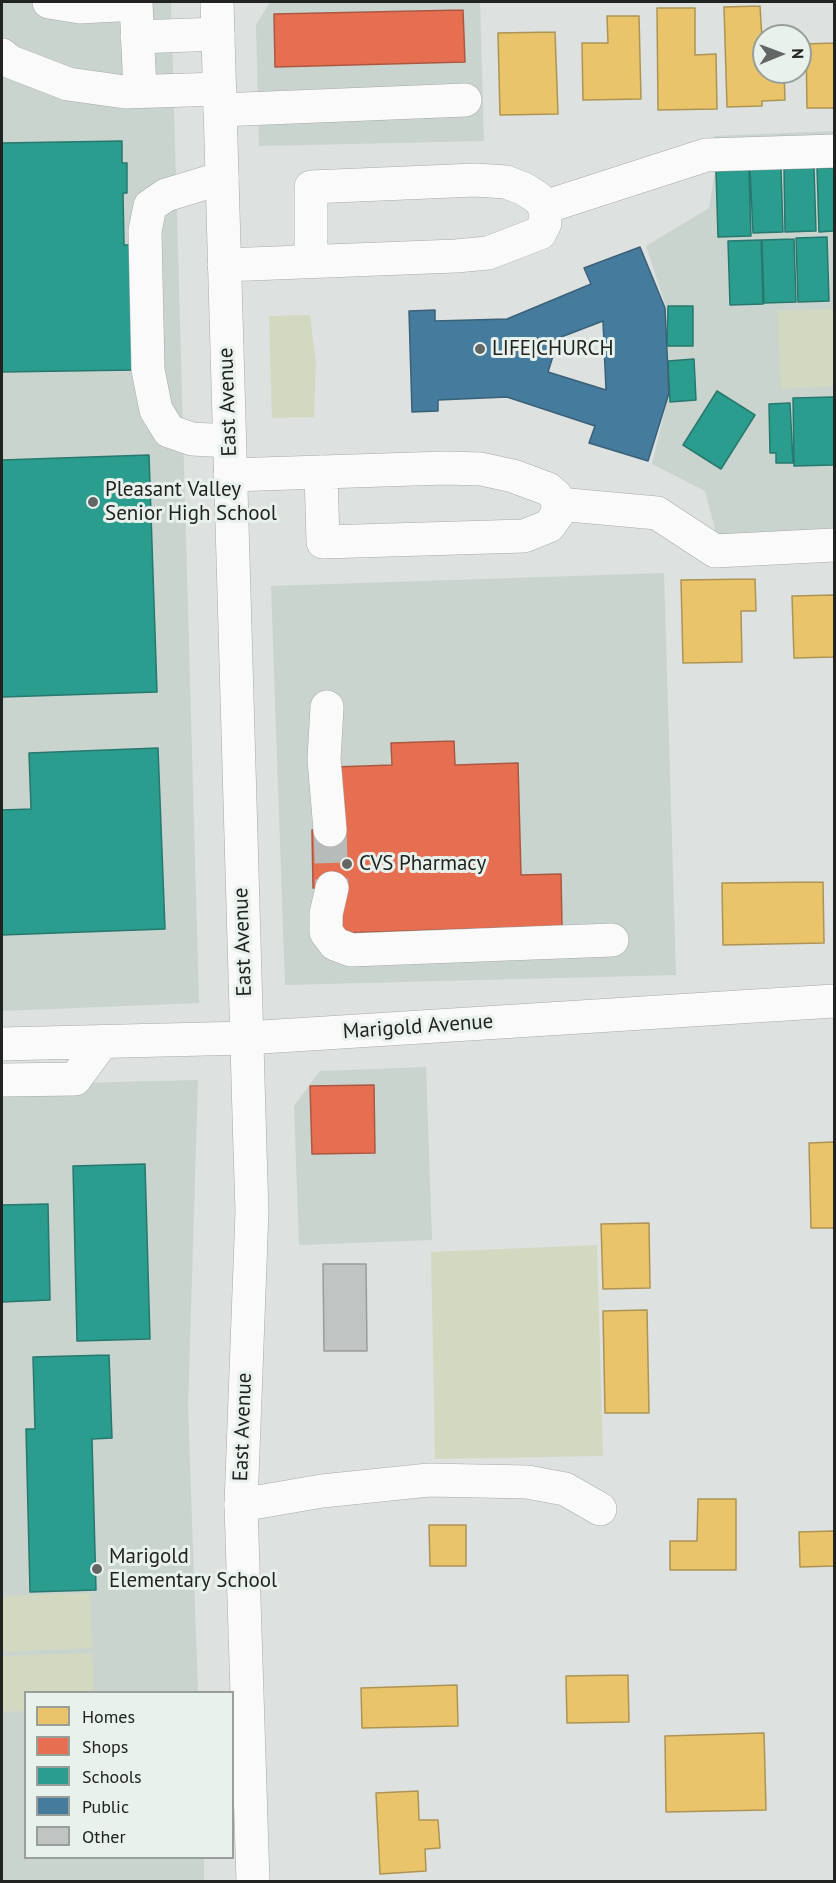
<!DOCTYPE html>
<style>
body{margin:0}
#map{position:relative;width:836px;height:1883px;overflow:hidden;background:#dde1df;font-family:"PT Sans",sans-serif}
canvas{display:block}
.frame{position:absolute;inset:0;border:3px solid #202321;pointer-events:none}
.legend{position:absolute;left:24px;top:1691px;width:210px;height:168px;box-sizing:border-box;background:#e8f1ec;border:2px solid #989f9b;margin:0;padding:8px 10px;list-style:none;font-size:18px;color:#202321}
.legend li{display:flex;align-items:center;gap:12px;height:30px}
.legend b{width:30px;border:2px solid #989f9b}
.north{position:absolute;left:752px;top:24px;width:60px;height:60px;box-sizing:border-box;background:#e8f1ec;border:2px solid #989f9b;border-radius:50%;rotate:89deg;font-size:16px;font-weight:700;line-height:24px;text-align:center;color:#202321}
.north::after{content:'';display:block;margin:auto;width:21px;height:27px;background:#626664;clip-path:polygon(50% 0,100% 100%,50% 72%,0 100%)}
</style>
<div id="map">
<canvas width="836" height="1883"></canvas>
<div class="frame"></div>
<ul class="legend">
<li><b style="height:16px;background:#e9c46a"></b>Homes</li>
<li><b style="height:16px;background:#e76f51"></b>Shops</li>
<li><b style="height:16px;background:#2a9d8f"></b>Schools</li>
<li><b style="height:16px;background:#457b9d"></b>Public</li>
<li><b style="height:16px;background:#c0c4c2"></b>Other</li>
</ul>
<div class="north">N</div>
</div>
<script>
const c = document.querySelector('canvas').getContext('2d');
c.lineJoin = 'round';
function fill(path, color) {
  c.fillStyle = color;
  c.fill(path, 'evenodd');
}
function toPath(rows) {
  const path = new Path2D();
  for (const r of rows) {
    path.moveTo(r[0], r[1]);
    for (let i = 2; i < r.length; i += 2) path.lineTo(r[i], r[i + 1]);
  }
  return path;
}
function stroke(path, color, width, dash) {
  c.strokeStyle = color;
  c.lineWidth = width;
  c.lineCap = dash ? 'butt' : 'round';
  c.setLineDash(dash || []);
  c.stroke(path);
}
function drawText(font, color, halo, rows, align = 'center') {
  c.font = font + ' "PT Sans",sans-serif';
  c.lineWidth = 6;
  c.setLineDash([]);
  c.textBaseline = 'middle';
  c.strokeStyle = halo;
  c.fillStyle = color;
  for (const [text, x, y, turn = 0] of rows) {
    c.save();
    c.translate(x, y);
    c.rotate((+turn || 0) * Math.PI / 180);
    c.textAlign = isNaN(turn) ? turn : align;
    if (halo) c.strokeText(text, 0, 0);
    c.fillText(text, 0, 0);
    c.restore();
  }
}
const built = toPath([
 [2,2,171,2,199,1003,2,1011],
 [270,2,480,2,484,141,259,146,256,25],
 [834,131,834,562,715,566,715,529,705,491,652,464,669,393,666,307,646,246,709,208,716,164,714,136],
 [664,573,676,975,285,985,271,586],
 [426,1067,432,1240,299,1245,294,1106,320,1071],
 [198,1080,188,1407,198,1692,26,1692,26,1858,204,1858,204,1881,2,1881,2,1085]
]);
const green = toPath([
 [834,309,834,386,781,389,778,311],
 [310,315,316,364,314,417,272,418,269,316],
 [597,1245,603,1456,435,1459,431,1252],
 [90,1593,92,1648,2,1652,2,1596],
 [92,1653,94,1692,26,1692,25,1711,2,1712,2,1656]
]);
const homes = toPath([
 [760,6,764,72,784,72,785,100,762,101,762,106,727,107,724,7,760,6],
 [657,8,695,8,695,55,716,54,717,109,658,110,657,8],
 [607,16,639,16,641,99,583,100,582,43,608,43,607,16],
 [834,20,834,108,807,108,806,44,834,43,834,20],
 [555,32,558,114,500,115,498,33,555,32],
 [755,579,756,611,741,611,742,662,683,663,681,580,755,579],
 [834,595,834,657,794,658,792,596,834,595],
 [823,882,824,943,723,945,722,883,823,882],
 [834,1142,834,1228,811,1228,809,1143,834,1142],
 [649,1223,650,1288,603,1289,601,1224,649,1223],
 [647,1310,649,1413,605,1413,603,1311,647,1310],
 [698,1499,736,1499,736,1570,670,1570,670,1541,697,1541,698,1499],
 [429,1525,466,1525,466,1566,430,1566,429,1525],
 [834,1531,834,1566,800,1567,799,1532,834,1531],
 [628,1675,629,1722,567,1723,566,1676,628,1675],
 [457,1685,458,1726,362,1728,361,1688,457,1685],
 [764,1733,766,1810,666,1812,665,1736,764,1733],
 [418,1791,419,1820,438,1820,440,1848,425,1849,426,1871,380,1874,376,1793,418,1791]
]);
const shops = toPath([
 [463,10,465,62,275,67,274,14,463,10],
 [454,741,455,765,518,763,521,875,561,874,562,926,342,933,340,887,313,888,312,830,337,830,335,767,392,765,391,743,454,741],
 [374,1085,375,1153,312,1154,310,1086,374,1085]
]);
const schools = toPath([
 [122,141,122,163,127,163,127,193,123,193,124,245,132,245,134,370,2,372,2,143,122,141],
 [781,168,783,232,753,233,750,169,781,168],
 [814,168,816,231,785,232,784,169,814,168],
 [817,168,834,168,834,231,819,232,817,168],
 [749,170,751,236,718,237,716,171,749,170],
 [827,237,829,301,798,302,796,238,827,237],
 [794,239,796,302,764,303,762,240,794,239],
 [761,240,763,304,730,305,728,241,761,240],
 [668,306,693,306,693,346,667,346,668,306],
 [694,359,696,400,670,402,668,361,694,359],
 [717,391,755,415,721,469,683,445,717,391],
 [834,397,834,465,794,466,793,398,834,397],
 [790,403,793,463,776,463,776,453,770,453,769,404,790,403],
 [149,455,157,692,2,697,2,460,149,455],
 [158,748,165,929,2,935,2,810,31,809,29,753,158,748],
 [145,1164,150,1339,77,1341,73,1166,145,1164],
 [48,1204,50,1300,2,1302,2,1205,48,1204],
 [109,1355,112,1438,92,1439,96,1590,30,1592,26,1429,35,1429,33,1357,109,1355]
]);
const public = toPath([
 [640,247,665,308,669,393,648,461,589,443,595,426,507,397,438,400,438,411,412,412,409,311,435,310,435,321,507,319,591,284,584,268,640,247],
 [603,321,606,390,548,372,553,356,548,342,603,321]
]);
const building = toPath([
 [323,1264,366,1264,367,1351,324,1351,323,1264]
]);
const minorTunnel = toPath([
 [330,830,332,888]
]);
const minor = toPath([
 [49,2,80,7,136,4],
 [136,2,140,91],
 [137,37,218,34],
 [2,55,11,62,68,84,125,92,220,89],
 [220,110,465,100],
 [222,178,166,195,150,206,145,231,148,370,156,410,169,431,192,439,229,441],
 [545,207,706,155,834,151],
 [224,265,456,256,488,253,540,233,545,223,545,207,538,198,524,189,506,182,476,180,311,187,311,261],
 [230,475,445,468,481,469,513,476,548,489,556,496,558,504,557,515,549,526,524,536,323,542,321,472],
 [558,504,657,513,715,551,834,545],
 [327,707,324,759,330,830],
 [332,888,326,914,326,932,335,944,351,950,612,940],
 [2,1044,246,1038,834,1001],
 [2,1080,75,1079,103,1041],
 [241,1505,322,1491,429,1480,527,1482,565,1489,600,1509]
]);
const major = toPath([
 [217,2,250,1149,252,1211,241,1505,253,1882]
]);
const markers = [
 [480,349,6,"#626664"],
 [93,502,6,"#626664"],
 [347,864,6,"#626664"],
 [97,1569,6,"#626664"]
];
const poiNames = [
 ["LIFE|CHURCH",492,349],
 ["Pleasant Valley",105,490],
 ["Senior High School",105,514],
 ["CVS Pharmacy",359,864],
 ["Marigold",109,1557],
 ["Elementary School",109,1581]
];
const streetNames = [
 ["East Avenue",228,402,-92],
 ["East Avenue",243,942,-92],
 ["Marigold Avenue",418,1027,-4],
 ["East Avenue",243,1427,-88]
];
fill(built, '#c9d4ce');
fill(green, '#d3d9c1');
fill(homes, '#e9c46a');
stroke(homes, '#ad9454', 1.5);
fill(shops, '#e76f51');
stroke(shops, '#ab5843', 1.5);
fill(schools, '#2a9d8f');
stroke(schools, '#27786e', 1.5);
fill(public, '#457b9d');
stroke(public, '#3a6178', 1.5);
fill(building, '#c0c4c2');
stroke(building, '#999c9b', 1.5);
stroke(minorTunnel, '#b7bbb9', 33, [33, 16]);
stroke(minor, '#a7a9a8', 34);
stroke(major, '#a7a9a8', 34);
stroke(minor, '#fafafa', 33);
stroke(major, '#fafafa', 33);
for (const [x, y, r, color] of markers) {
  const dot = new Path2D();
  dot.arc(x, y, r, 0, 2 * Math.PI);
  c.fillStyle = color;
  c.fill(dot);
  stroke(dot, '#e8f1ec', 2);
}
drawText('21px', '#202321', '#e8f1ec', poiNames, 'left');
drawText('21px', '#202321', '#e8f1ec', streetNames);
</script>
